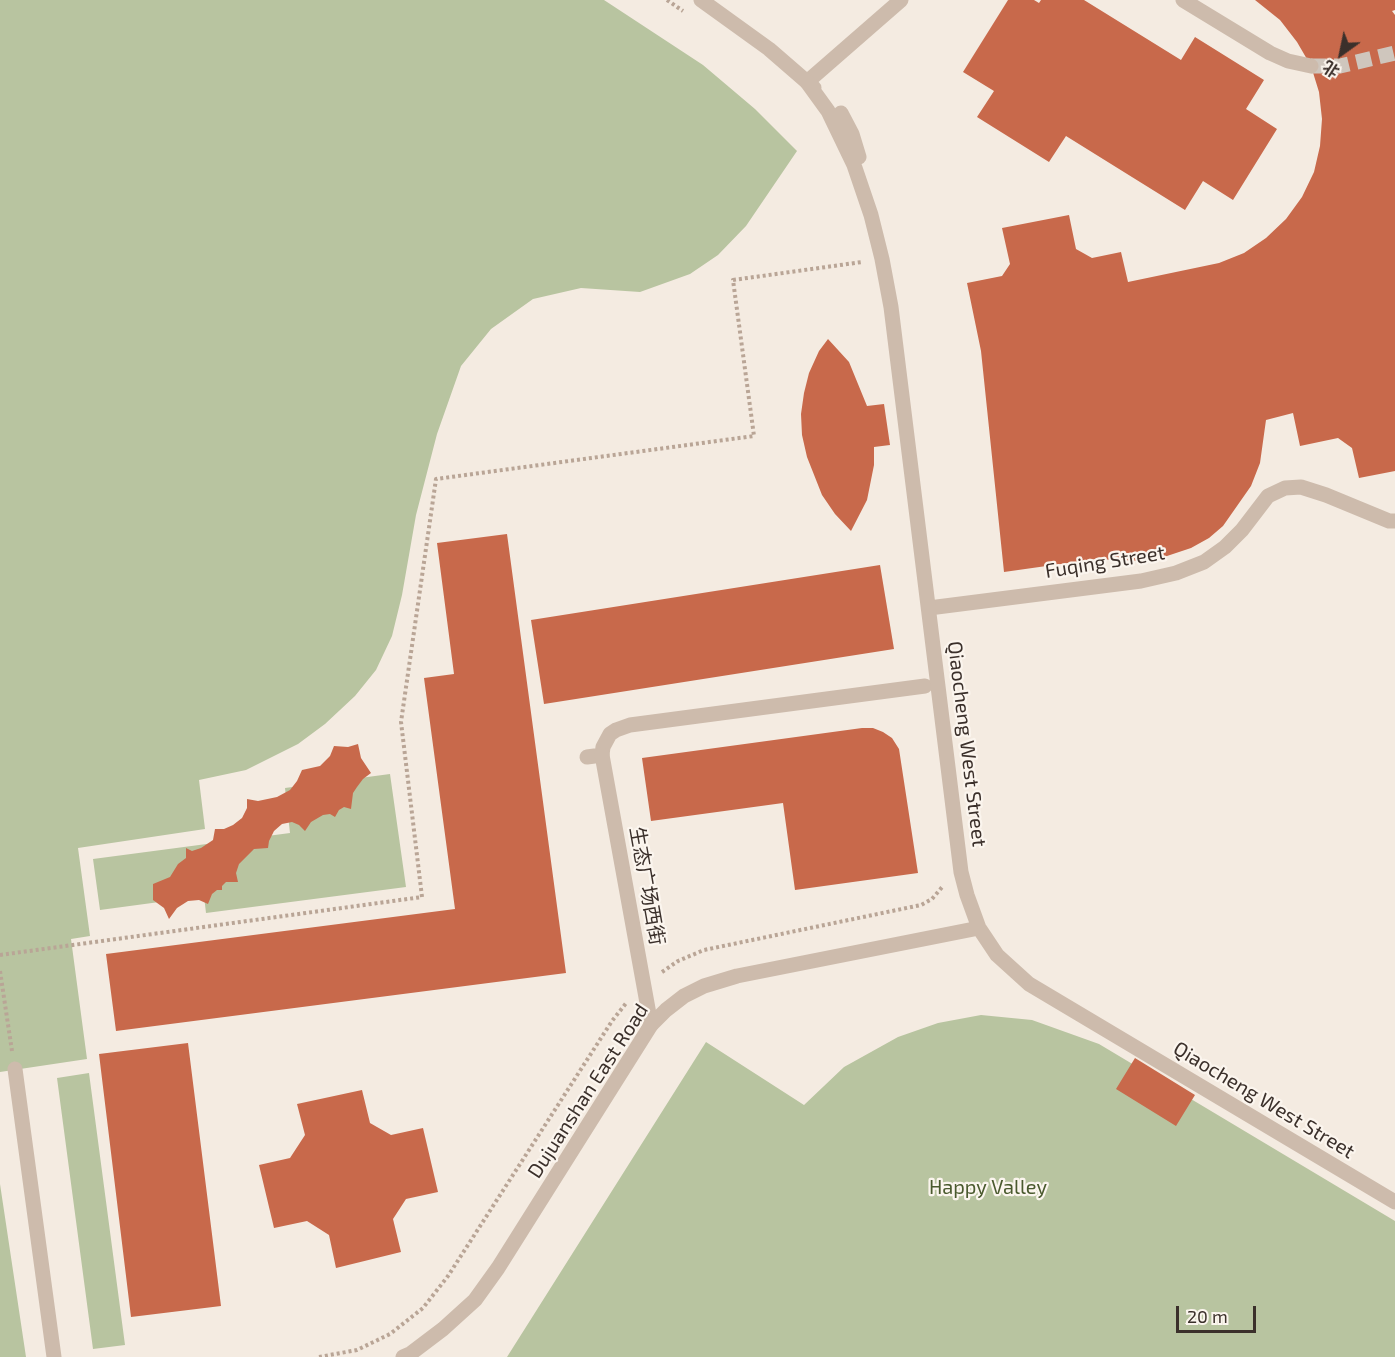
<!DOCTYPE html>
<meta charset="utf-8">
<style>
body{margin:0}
#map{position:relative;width:1395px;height:1357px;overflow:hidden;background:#f4ebe1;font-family:"Exo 2","Noto Sans SC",sans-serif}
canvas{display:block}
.north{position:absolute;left:1311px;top:24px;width:60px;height:60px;-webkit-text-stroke:4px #fbf5ee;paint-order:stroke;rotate:213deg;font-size:16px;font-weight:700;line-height:24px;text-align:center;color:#3b302b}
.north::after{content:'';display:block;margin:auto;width:21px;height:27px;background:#3b302b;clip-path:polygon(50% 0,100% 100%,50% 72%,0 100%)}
.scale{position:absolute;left:1176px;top:1306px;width:80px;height:27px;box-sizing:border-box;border:3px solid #3b302b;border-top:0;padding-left:8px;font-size:18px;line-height:21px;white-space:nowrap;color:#3b302b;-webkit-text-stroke:4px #fbf5ee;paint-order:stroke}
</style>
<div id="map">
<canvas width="1395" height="1357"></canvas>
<div class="north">北</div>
<div class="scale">20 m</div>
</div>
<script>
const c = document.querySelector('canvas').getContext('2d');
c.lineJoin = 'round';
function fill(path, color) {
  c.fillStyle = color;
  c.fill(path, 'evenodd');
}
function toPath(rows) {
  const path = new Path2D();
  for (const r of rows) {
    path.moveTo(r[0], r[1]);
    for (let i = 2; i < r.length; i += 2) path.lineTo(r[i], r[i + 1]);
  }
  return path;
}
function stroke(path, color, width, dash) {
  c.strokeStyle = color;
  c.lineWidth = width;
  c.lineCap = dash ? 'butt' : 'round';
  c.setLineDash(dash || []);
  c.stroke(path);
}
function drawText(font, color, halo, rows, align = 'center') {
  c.font = font + ' "Exo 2","Noto Sans SC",sans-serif';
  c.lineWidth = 4.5;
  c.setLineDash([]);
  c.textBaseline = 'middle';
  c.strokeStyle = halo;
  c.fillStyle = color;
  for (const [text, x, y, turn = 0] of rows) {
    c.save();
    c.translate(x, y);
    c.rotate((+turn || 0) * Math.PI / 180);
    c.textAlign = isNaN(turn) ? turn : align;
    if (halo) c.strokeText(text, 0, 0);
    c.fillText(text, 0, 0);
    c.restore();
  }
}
const green = toPath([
 [0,0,604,0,703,65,755,109,797,151,746,226,718,255,690,274,640,292,581,288,533,299,491,329,461,366,437,434,416,515,402,595,392,636,376,670,355,696,325,724,298,744,246,770,199,780,205,829,78,848,90,936,71,939,87,1059,0,1072],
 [390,774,406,887,206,913,204,896,100,910,93,859,290,833,285,788],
 [981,1015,1032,1020,1099,1044,1395,1221,1395,1357,507,1357,706,1042,804,1105,844,1067,898,1037,938,1023],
 [89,1073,125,1345,93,1349,57,1078],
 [0,1184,26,1357,0,1357]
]);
const building = toPath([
 [1008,0,1034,0,1039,3,1041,0,1084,0,1181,60,1195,37,1264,80,1246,109,1277,129,1233,200,1203,181,1185,210,1066,136,1049,162,977,117,994,91,963,72],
 [1255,0,1395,0,1395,10,1392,11,1395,15,1395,471,1359,478,1352,448,1338,438,1300,446,1293,413,1266,420,1260,463,1251,486,1223,526,1209,538,1191,548,1167,556,1140,561,1096,559,1004,572,981,351,967,283,1002,276,1010,264,1002,228,1069,215,1076,249,1092,258,1121,252,1128,282,1219,263,1244,253,1266,238,1286,219,1302,197,1314,172,1320,146,1322,119,1319,92,1311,66,1297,42,1280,20],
 [828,339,849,362,867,406,884,404,890,445,874,447,874,465,867,500,851,531,835,514,822,495,807,457,802,435,801,414,804,393,809,373,819,351],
 [507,534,566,973,116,1031,106,954,455,909,424,678,454,674,437,543],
 [880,565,894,649,544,704,531,620],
 [862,728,873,728,883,732,892,738,899,749,918,873,795,890,783,803,651,821,642,758],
 [358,744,361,758,371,773,363,779,357,787,353,793,351,809,344,807,339,810,335,817,330,814,323,815,311,822,305,831,299,825,292,822,282,824,274,831,269,841,268,848,254,849,239,864,236,873,238,882,226,882,222,886,222,890,217,890,212,894,208,904,199,900,188,901,177,908,169,919,164,908,153,900,153,884,170,877,178,864,186,858,186,848,192,851,201,848,213,840,215,829,224,829,233,825,242,818,247,808,247,799,258,801,277,797,290,790,297,781,302,770,320,766,330,756,334,746,348,747],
 [188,1043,221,1306,131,1317,99,1054],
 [1135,1058,1195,1095,1176,1126,1116,1089],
 [362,1090,370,1123,391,1135,423,1128,438,1192,406,1199,393,1219,401,1252,336,1268,329,1235,307,1221,274,1228,259,1165,290,1158,305,1135,297,1104]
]);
const minorTunnel = toPath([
 [1311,66,1340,66,1395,53]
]);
const path = toPath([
 [667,0,683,11],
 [0,955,422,897,401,722,436,479,754,436,733,280,862,262],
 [0,971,12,1051],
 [662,972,678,961,704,950,921,905,932,899,943,886],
 [319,1357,357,1350,390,1334,423,1308,448,1276,612,1021,627,1002]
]);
const service = toPath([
 [587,757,602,755,603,747,610,734,616,730,630,725,925,686]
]);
const pedestrian = toPath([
 [15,1069,54,1357]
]);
const minor = toPath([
 [1183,0,1270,53,1288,61,1311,66],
 [807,82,901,0],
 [929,608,1141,581,1176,573,1204,562,1225,547,1242,530,1268,496,1285,488,1301,487,1326,495,1389,521,1395,521],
 [602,755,651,1025]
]);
const tertiary = toPath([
 [701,0,769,49,814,88],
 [807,82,828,111,854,165,871,215,882,259,891,307,961,872,967,895,979,928,997,955,1029,984,1395,1202],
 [841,113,852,134,859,157],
 [403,1357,410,1354,443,1329,475,1300,498,1268,651,1025,666,1010,684,996,704,986,737,976,979,928]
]);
const streetNames = [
 ["Fuqing Street",1105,562,-9],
 ["Qiaocheng West Street",967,744,83],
 ["生态广场西街",647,886,80],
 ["Dujuanshan East Road",588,1091,-57],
 ["Qiaocheng West Street",1264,1100,31]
];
const parkNames = [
 ["Happy Valley",988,1187]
];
fill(green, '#b8c4a0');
fill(building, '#c8694b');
stroke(minorTunnel, '#cfc6bd', 15, [15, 8]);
stroke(path, '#b9a596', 4, [3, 3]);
stroke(service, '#cdbbac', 15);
stroke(pedestrian, '#cdbbac', 15);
stroke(minor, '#cdbbac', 15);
stroke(tertiary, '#cdbbac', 15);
drawText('20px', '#3b302b', '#fbf5ee', streetNames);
drawText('20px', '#4a5a2e', '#fbf5ee', parkNames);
</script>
